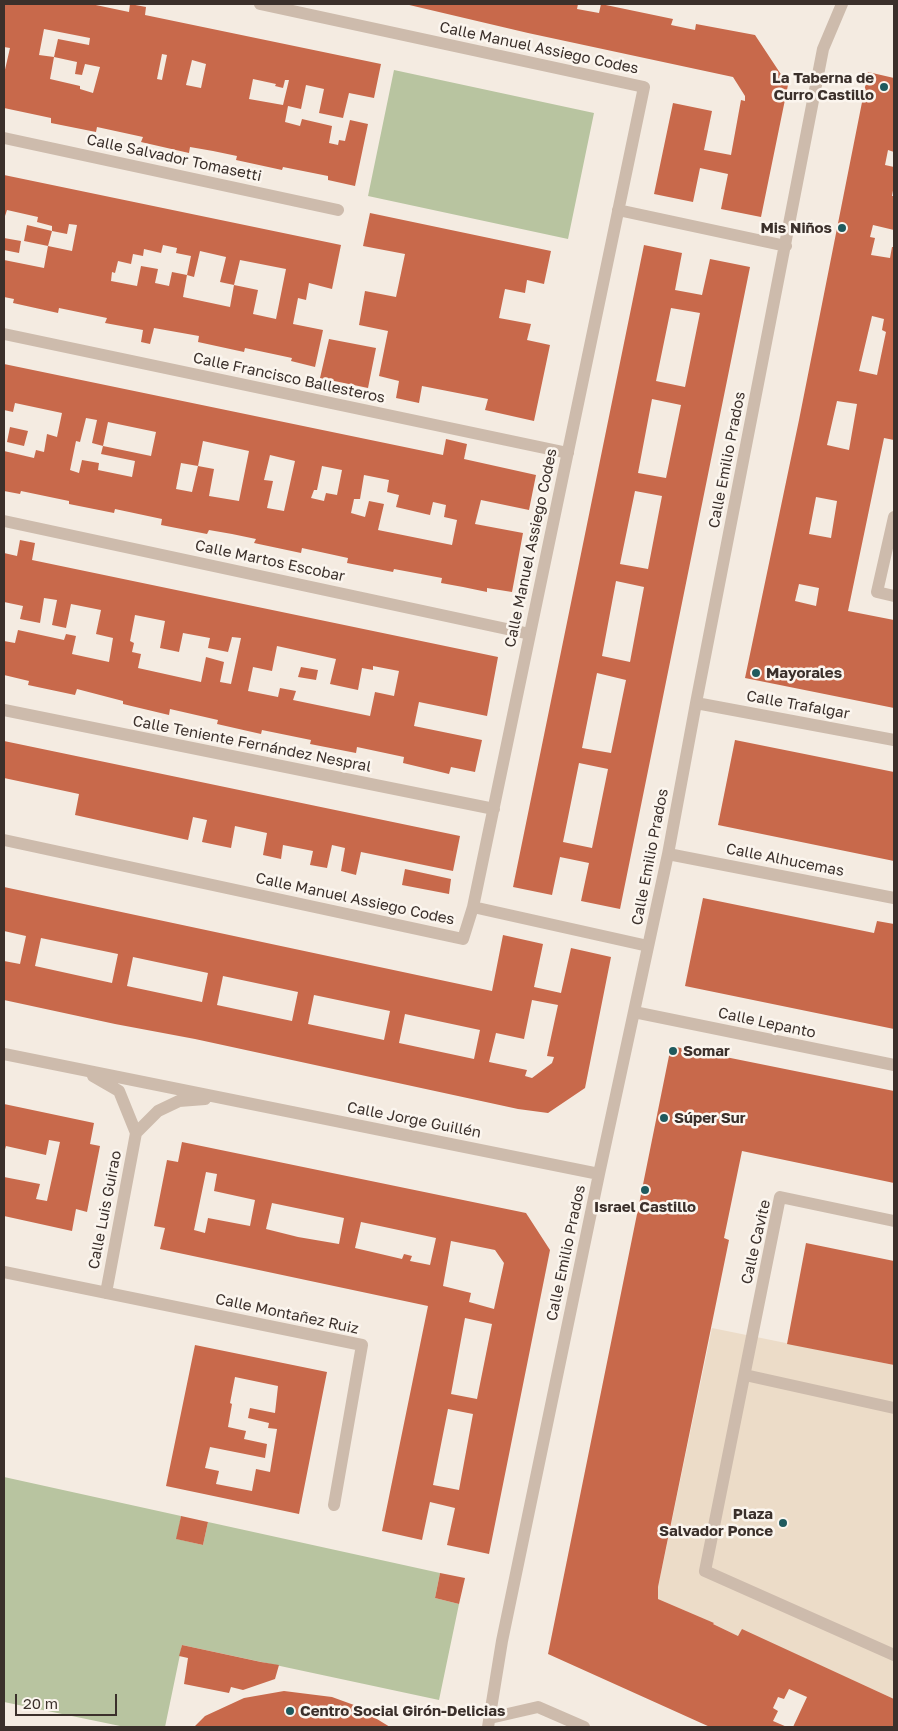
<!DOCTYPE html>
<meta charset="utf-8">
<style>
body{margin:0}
#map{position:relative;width:898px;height:1731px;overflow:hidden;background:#f4ebe1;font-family:"Golos Text",sans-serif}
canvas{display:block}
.frame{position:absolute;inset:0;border:5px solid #3b302b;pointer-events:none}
.scale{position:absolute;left:15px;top:1694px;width:102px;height:22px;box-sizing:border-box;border:2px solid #3b302b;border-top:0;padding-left:6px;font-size:15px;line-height:18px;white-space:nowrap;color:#3b302b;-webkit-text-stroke:4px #fbf5ee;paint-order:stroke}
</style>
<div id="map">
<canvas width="898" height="1731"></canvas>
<div class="frame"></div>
<div class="scale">20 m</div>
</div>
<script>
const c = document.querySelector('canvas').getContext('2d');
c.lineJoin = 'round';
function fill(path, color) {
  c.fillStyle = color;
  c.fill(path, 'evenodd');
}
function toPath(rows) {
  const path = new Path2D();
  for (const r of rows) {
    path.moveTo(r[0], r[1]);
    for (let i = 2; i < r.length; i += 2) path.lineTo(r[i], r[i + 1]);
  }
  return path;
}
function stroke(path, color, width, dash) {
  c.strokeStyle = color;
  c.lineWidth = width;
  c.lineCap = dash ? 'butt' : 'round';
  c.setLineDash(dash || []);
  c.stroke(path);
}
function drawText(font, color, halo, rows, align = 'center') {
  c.font = font + ' "Golos Text",sans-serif';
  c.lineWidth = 5;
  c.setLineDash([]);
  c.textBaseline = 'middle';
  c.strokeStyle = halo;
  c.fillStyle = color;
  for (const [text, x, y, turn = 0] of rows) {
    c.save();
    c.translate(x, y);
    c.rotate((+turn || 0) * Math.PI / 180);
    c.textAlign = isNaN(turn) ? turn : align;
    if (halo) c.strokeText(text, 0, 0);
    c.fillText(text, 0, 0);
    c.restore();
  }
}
const green = toPath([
 [394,70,594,113,568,239,368,196],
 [4,1477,181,1516,177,1539,203,1545,208,1522,440,1573,435,1598,459,1604,439,1700,182,1645,165,1727,125,1727,4,1702]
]);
const plaza = toPath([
 [712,1328,894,1365,894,1699,742,1630,738,1636,713,1624,713,1623,658,1599,658,1587]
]);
const building = toPath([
 [4,4,91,4,129,12,130,4,146,7,145,15,381,64,374,98,349,93,343,118,319,113,324,89,306,85,301,109,288,106,285,122,300,126,302,119,332,126,329,143,338,145,339,140,345,141,350,120,368,124,355,186,328,180,328,176,283,167,282,170,236,160,237,156,213,151,190,147,189,153,141,142,143,137,97,127,96,132,51,123,51,118,4,108,4,74,10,48,4,47],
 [44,29,90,38,89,45,58,39,54,57,77,62,75,74,82,75,85,64,100,67,93,93,80,89,80,86,50,79,54,57,39,55],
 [162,54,167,55,162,80,157,79],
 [192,60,206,64,201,88,186,85],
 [253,79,276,84,275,86,283,88,285,80,289,80,283,105,249,99],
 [405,4,578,4,577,9,599,13,601,4,673,19,671,25,695,30,696,24,755,35,788,85,761,217,721,209,728,174,700,168,693,202,654,194,673,103,712,111,704,150,731,155,741,100,745,101,745,96,733,77,528,33],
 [868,72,894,78,894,152,888,150,885,165,894,167,894,185,892,196,894,196,894,230,873,225,870,237,875,238,871,255,890,258,892,247,894,247,894,440,884,438,848,611,894,620,894,708,745,678,799,420],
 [872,316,884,319,882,330,886,332,877,375,859,371],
 [837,401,857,404,849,450,827,445],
 [816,497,837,501,831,538,809,534],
 [799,584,819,588,816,606,795,601],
 [4,175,341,245,332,289,309,283,306,300,298,298,293,324,323,330,315,367,291,361,292,358,245,348,244,352,198,342,199,336,154,328,150,344,141,342,143,330,105,323,107,318,59,308,58,313,13,303,14,299,4,297,4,260,44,268,48,246,24,241,27,225,52,231,48,246,72,251,77,225,69,224,67,234,52,231,52,226,37,222,38,217,7,210,4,219],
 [163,245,177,248,176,253,191,256,187,275,194,277,200,251,226,257,220,282,234,285,230,307,183,297,187,275,172,272,169,286,155,283,158,269,141,266,137,286,111,281,112,272,115,273,118,261,131,264,133,254,143,256,144,249,161,253],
 [240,260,286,269,276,319,253,314,258,290,234,285],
 [370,213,551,251,544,284,527,280,525,293,505,289,499,318,531,324,527,340,550,345,534,421,485,410,488,399,422,386,419,403,396,398,399,381,379,376,388,331,359,325,365,291,396,297,405,254,363,246],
 [4,238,21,241,19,253,4,250],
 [644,245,682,253,675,290,702,295,710,259,750,267,620,909,581,901,589,863,560,857,552,895,513,887],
 [671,308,700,313,685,387,656,381],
 [652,399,681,405,666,478,638,473],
 [635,491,662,496,648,569,620,564],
 [616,581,644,587,630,662,602,656],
 [597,673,626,680,611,753,582,748],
 [579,763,608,769,592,848,563,842],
 [329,339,376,348,368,388,320,378],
 [4,364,443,455,446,439,467,444,464,459,536,475,529,510,481,500,475,524,523,533,512,592,487,588,487,592,463,587,441,583,442,578,394,569,393,572,347,563,348,558,302,548,301,553,254,543,256,539,232,534,209,530,207,534,161,525,162,519,115,509,114,513,69,504,69,501,21,491,20,494,4,491,4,451,34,458,36,450,44,452,47,434,57,437,62,413,15,403,13,412,4,410],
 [86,418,97,420,92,443,103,446,108,422,156,432,151,456,103,446,101,454,135,461,132,477,98,470,99,463,82,460,79,473,70,470,76,441,80,442],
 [203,441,249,451,239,501,209,496,214,469,198,466,192,492,176,489,181,463,198,466],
 [270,455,295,461,284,511,267,508,273,481,264,480],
 [322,466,342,470,337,495,326,493,324,501,311,498,314,490,317,490],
 [364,475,389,480,387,492,399,495,396,507,430,515,433,502,446,505,444,517,457,520,452,545,378,530,384,504,369,501,365,517,351,513,354,499,360,499],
 [10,427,28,431,24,446,7,442],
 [20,540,35,543,32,560,498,657,487,716,419,702,414,726,482,740,475,772,451,767,449,774,403,763,404,757,357,747,356,753,310,744,311,740,262,730,261,734,217,724,218,720,170,709,169,715,123,704,123,701,77,689,75,695,28,685,29,681,4,675,4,641,15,643,18,630,64,640,66,634,76,636,72,654,109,662,113,638,96,634,101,610,71,604,66,628,52,625,57,600,44,598,40,623,20,619,23,606,4,602,4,553,17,556],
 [135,615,165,621,160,648,179,652,183,633,210,638,208,648,228,652,232,637,241,638,231,684,220,682,224,662,206,657,201,682,138,668,141,654,132,652,134,643,130,641],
 [277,646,336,659,330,684,358,690,362,668,373,670,373,666,399,671,394,696,375,692,370,716,293,700,296,691,280,688,278,697,248,691,253,667,272,671],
 [301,667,318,670,316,680,298,677],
 [735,740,894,772,894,861,718,825],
 [4,741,460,836,453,871,361,852,356,875,341,871,345,848,332,845,327,868,310,865,313,851,283,845,281,859,263,855,267,833,235,826,231,848,202,842,207,820,193,817,188,840,75,815,79,794,4,778],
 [405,869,451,879,449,894,402,885],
 [4,887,492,991,503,935,543,944,534,987,561,993,571,948,611,957,585,1088,548,1113,518,1109,195,1039,115,1024,4,1000,4,961,20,964,26,936,4,931],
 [41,938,118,954,112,983,35,966],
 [133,957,208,973,202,1002,127,986],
 [223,976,298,992,292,1021,217,1005],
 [314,995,390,1011,384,1040,308,1024],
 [532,1000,558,1005,547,1056,554,1057,552,1063,532,1078,525,1076,527,1070,489,1062,496,1033,524,1039],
 [405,1014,480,1030,474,1059,399,1043],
 [703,898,874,933,877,921,894,924,894,1029,685,986],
 [671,1046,894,1091,894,1183,742,1151,724,1238,729,1240,658,1587,658,1599,714,1623,713,1624,738,1636,742,1629,894,1699,894,1727,793,1727,807,1697,789,1689,784,1699,778,1697,773,1708,778,1711,773,1721,787,1727,710,1727,548,1654],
 [4,1104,94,1123,90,1144,100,1146,87,1212,76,1209,72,1231,4,1216,4,1177,40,1184,36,1199,47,1201,60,1142,49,1140,46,1155,6,1146,4,1153],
 [182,1142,526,1213,550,1250,489,1554,447,1545,455,1508,430,1502,422,1540,382,1531,428,1306,160,1249,165,1228,154,1226,167,1160,178,1162],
 [206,1172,217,1174,214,1191,255,1200,250,1226,208,1218,205,1233,194,1230],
 [272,1203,344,1218,339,1244,298,1237,266,1229],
 [361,1222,436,1238,430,1265,410,1261,412,1256,404,1254,402,1259,355,1248],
 [451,1241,495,1250,504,1263,494,1309,469,1302,471,1293,443,1286],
 [465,1318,492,1324,477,1399,451,1394],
 [448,1409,473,1414,459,1490,433,1485],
 [806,1243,894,1261,894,1365,787,1344],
 [195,1345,327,1372,299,1514,166,1486],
 [235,1377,278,1386,275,1413,250,1408,248,1418,269,1423,268,1428,277,1429,270,1472,256,1469,252,1491,216,1484,219,1471,205,1468,210,1447,265,1458,267,1444,244,1439,246,1431,228,1427,232,1404,230,1403],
 [181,1516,208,1522,203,1545,176,1539],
 [440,1573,465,1578,459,1604,435,1598],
 [182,1645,261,1662,279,1665,275,1679,243,1690,231,1687,229,1693,184,1684,188,1658,179,1656],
 [284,1691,332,1697,354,1705,390,1727,194,1727,205,1716,244,1698]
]);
const minor = toPath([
 [4,138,338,210],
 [618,210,786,246],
 [4,334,568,453],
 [894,517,877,592,894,596],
 [4,521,530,634],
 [696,703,894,740],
 [4,710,494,809],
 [4,840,463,939,473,907,644,87,260,4],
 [668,854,894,898],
 [473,907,648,946],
 [634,1012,894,1065],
 [4,1054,599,1174],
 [93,1076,119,1091,136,1133],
 [136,1133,158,1111,179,1101,205,1099],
 [894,1221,780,1197,705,1571,894,1655],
 [4,1272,362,1345,334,1505],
 [106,1293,136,1133],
 [745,1375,894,1408],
 [490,1718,538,1707,584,1727],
 [488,1727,502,1641,599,1174,668,854,696,703,823,49,842,4]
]);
const markers = [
 [884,87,5,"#1f5a5e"],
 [842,228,5,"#1f5a5e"],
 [756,673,5,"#1f5a5e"],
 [673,1051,5,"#1f5a5e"],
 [664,1118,5,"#1f5a5e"],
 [645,1190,5,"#1f5a5e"],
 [783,1523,5,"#1f5a5e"],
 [290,1711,5,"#1f5a5e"]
];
const streetNames = [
 ["Calle Manuel Assiego Codes",539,48,12],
 ["Calle Salvador Tomasetti",174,158,12],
 ["Calle Francisco Ballesteros",289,378,12],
 ["Calle Emilio Prados",727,460,-79],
 ["Calle Manuel Assiego Codes",531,548,-78],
 ["Calle Martos Escobar",270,561,12],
 ["Calle Trafalgar",798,705,10],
 ["Calle Teniente Fernández Nespral",252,744,11],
 ["Calle Emilio Prados",650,857,-79],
 ["Calle Alhucemas",785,860,11],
 ["Calle Manuel Assiego Codes",355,899,12],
 ["Calle Lepanto",767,1023,12],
 ["Calle Jorge Guillén",414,1120,11],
 ["Calle Luis Guirao",105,1210,-79],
 ["Calle Cavite",756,1242,-77],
 ["Calle Emilio Prados",566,1253,-78],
 ["Calle Montañez Ruiz",287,1314,12]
];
const poiNames = [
 ["La Taberna de",874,78,"right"],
 ["Curro Castillo",874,95,"right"],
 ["Mis Niños",832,228,"right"],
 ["Mayorales",766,673],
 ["Somar",683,1051],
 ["Súper Sur",674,1118],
 ["Israel Castillo",645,1207,"center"],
 ["Plaza",773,1514,"right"],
 ["Salvador Ponce",773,1531,"right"],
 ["Centro Social Girón-Delicias",300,1711]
];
fill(green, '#b8c4a0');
fill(plaza, '#ecdcc8');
fill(building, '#c8694b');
stroke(minor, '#cdbbac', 12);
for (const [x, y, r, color] of markers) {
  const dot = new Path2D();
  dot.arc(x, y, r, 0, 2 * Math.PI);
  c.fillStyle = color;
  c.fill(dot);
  stroke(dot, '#fbf5ee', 2);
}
drawText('15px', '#3b302b', '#fbf5ee', streetNames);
drawText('bold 15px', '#3b302b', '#fbf5ee', poiNames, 'left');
</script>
